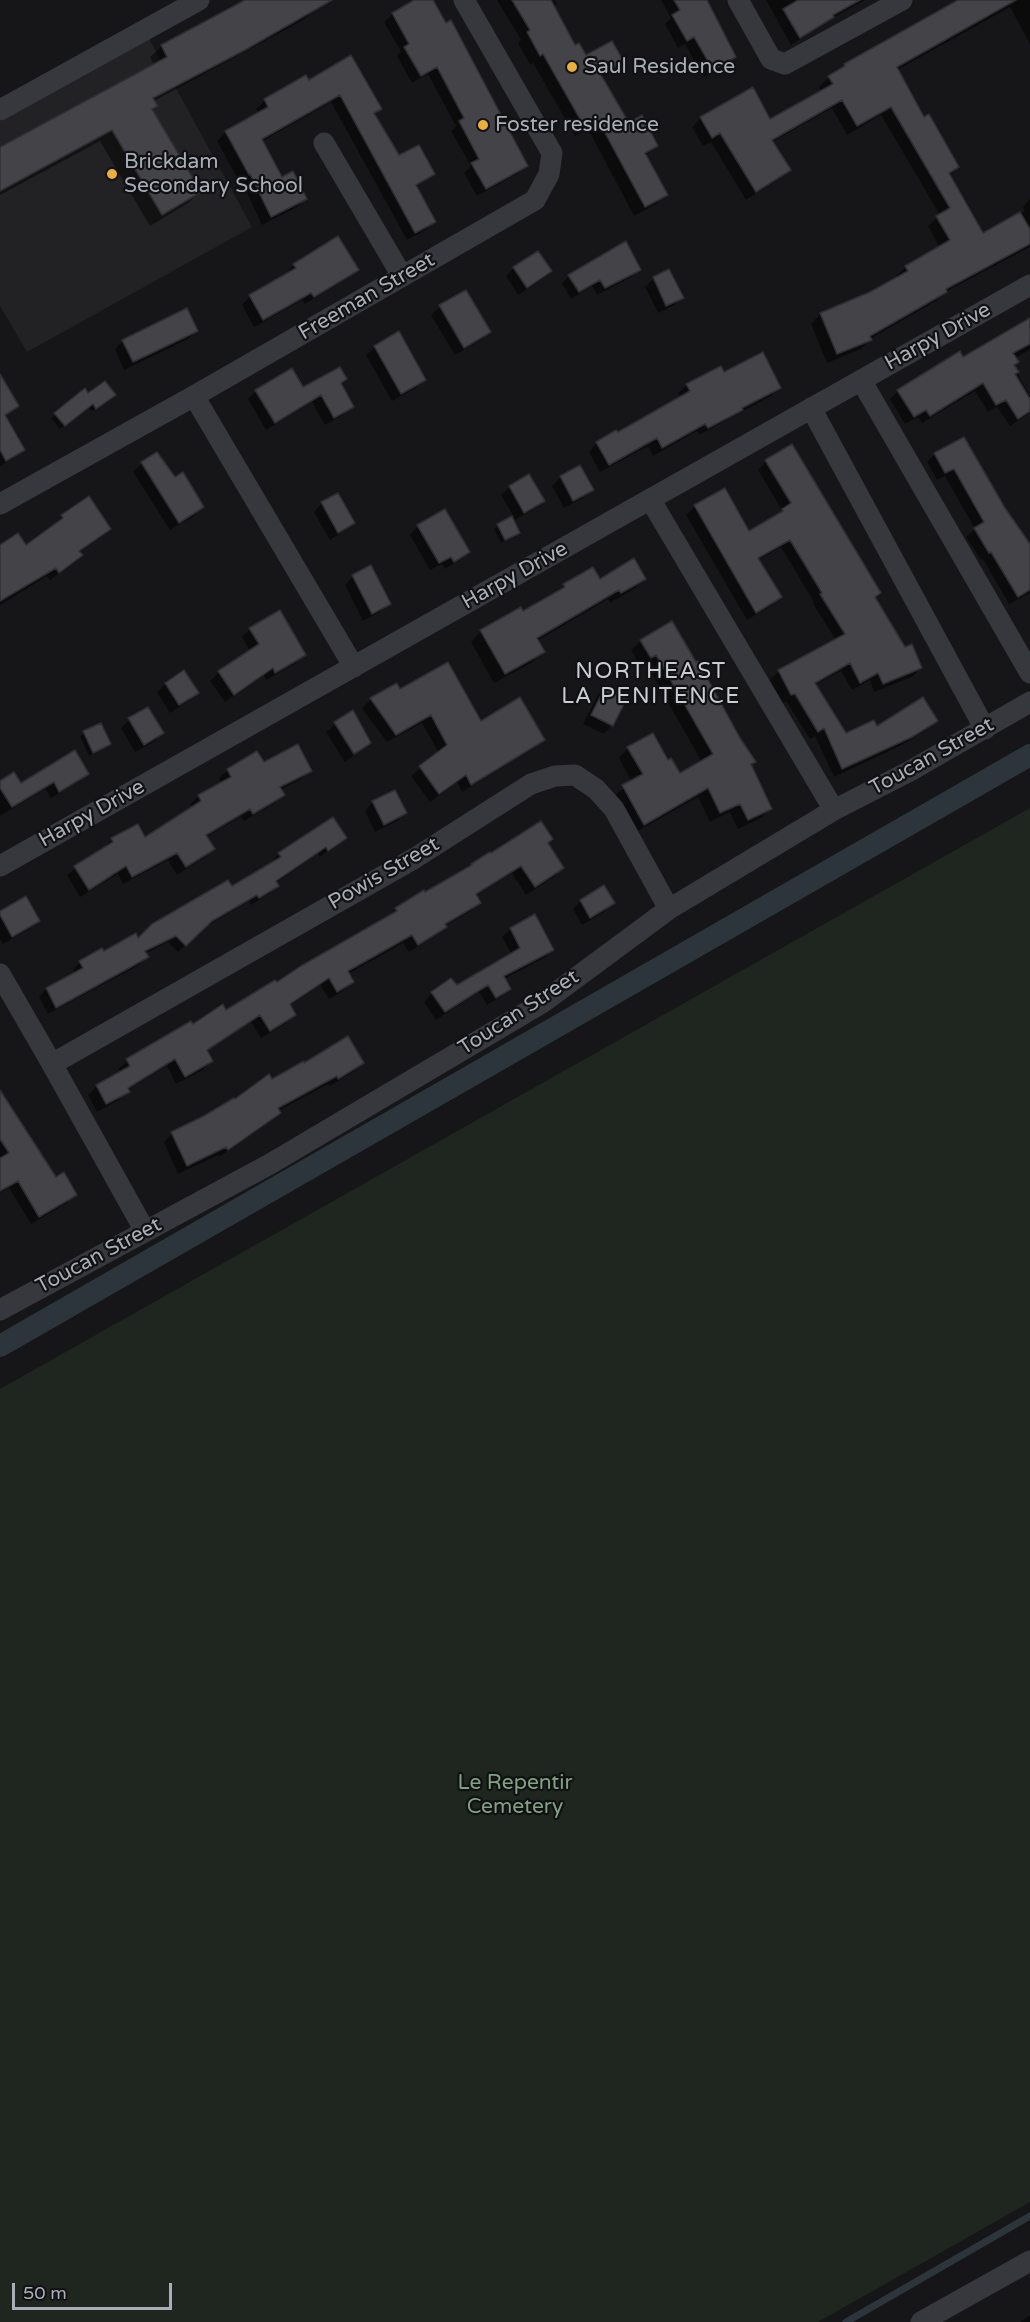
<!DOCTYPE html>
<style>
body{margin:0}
#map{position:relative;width:1030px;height:2322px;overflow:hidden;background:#161618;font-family:"Varela Round",sans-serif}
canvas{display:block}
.scale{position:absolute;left:12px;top:2283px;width:160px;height:27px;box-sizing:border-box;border:3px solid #a9adb8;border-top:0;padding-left:8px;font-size:18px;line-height:21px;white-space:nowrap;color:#a9adb8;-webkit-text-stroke:4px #111113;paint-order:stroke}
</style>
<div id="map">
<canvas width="1030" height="2322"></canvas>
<div class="scale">50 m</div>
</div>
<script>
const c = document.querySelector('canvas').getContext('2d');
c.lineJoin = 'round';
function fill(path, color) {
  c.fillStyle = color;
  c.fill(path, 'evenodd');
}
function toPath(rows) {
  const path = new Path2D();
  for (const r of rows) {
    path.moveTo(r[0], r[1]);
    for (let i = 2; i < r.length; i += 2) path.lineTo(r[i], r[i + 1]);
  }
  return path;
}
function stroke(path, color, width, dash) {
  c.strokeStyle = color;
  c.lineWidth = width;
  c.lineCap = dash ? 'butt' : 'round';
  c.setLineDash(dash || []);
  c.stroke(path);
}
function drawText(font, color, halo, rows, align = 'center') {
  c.font = font + ' "Varela Round",sans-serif';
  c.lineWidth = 4.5;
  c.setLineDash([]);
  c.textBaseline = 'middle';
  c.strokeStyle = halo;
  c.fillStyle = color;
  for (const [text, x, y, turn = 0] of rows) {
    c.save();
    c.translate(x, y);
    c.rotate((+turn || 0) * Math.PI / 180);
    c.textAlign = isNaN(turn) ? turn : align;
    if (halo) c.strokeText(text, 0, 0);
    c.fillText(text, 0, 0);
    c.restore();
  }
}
const built = toPath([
 [149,39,252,227,27,352,0,306,0,121]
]);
const green = toPath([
 [1030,808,1030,2202,818,2322,0,2322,0,1389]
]);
const shadow = toPath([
 [247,0,324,0,303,20,154,101,156,106,152,110,199,192,188,203,150,226,100,141,0,195,0,149,154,65,150,57,162,46],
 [417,0,432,0,526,166,517,174,477,196,464,173,471,166,451,131,456,126,428,74,412,83,397,56,401,52,384,22,393,14],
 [497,0,554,0,557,4,553,7,575,48,586,57,622,62,612,72,601,78,628,125,657,145,645,156,666,194,656,204,634,216,588,129,575,136,533,63,530,65,518,43,521,40],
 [661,0,706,0,734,56,726,65,704,77,685,44,678,48,665,24,671,18],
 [766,0,865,0,829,20,791,45],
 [960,0,1030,0,1030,44,1010,7,897,70,923,119,958,167,949,176,983,235,1025,211,1023,207,1030,199,1030,247,945,292,936,301,870,339,861,349,827,363,811,324,820,314,871,293,898,278,896,276,906,267,940,248,928,226,940,215,881,115,847,135,832,108,772,142,789,170,779,179,746,200,711,142,703,146,692,127,701,118,770,121,822,92,819,87,829,77],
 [308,82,380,109,373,115,398,157,433,174,416,187,434,221,426,230,407,240,331,102,261,142,282,179,305,199,297,207,262,225,242,182,240,183,217,141,226,132,259,114,256,109,265,100],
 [294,265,357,270,348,278,305,304,302,300,254,327,242,305,250,296,287,275,286,273],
 [514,268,550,271,541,280,518,295,506,276],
 [639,269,631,277,597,295,592,286,571,299,562,283,569,276],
 [669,271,682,297,673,306,658,313,645,287,654,278],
 [465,292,489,331,481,340,455,355,431,315,440,307],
 [1030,318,1030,350,1015,358,1013,366,1030,396,1030,412,1028,414,1010,426,997,407,988,412,975,391,922,423,918,417,905,424,890,399,898,391,963,359],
 [196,331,188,339,124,370,115,349,123,341],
 [375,347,424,380,416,388,392,401,366,355],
 [724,374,779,388,771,396,699,435,697,431,653,456,648,446,600,472,589,452,597,443,617,434,681,398,678,393,687,385],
 [0,381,17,406,4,417,23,450,15,457,0,466],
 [340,384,352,407,343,415,325,425,312,402,266,430,248,399,256,391,302,389],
 [87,395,110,399,92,411,88,406,60,429,51,418],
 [962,439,1030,546,1030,593,1009,604,983,559,981,560,966,537,975,529,945,476,937,480,927,462,935,454],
 [157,454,175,479,202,507,194,516,170,530,133,472,142,463],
 [766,461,879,593,874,598,904,648,921,668,912,677,874,692,870,680,852,690,841,671,814,685,846,735,876,728,936,721,928,729,902,745,834,777,815,736,810,739,786,701,783,703,770,680,779,671,836,640,813,604,814,602,781,547,758,560,781,597,772,605,747,620,686,515,695,506,748,533,775,517,782,510,758,470],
 [561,477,592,490,583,498,564,508,552,486],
 [510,487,543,501,534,509,513,521,518,532,501,543,494,529,514,517,501,495],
 [322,503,353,523,344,531,330,540,314,512],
 [62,516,109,529,79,552,81,555,72,564,50,580,47,576,0,605,0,547,25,547,55,526],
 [418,526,468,552,460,560,445,569,442,564,430,570,410,535],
 [353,576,389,603,380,612,363,621,345,585],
 [644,579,634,589,610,603,608,599,537,641,543,651,533,662,494,683,471,642,481,631,522,613,556,594,564,585],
 [671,623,754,761,750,765,770,808,761,818,738,829,730,812,710,822,698,797,634,833,614,796,632,782,619,758,628,748,667,762,679,775,702,762,646,664,641,667,631,650,641,641],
 [250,629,304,654,296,663,266,680,264,675,225,702,210,681,219,672,250,651,242,637],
 [166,684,197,692,189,701,170,713,157,692],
 [396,685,400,691,480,723,543,739,534,748,462,792,457,782,430,802,411,776,439,753,422,723,387,742,362,708,371,699],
 [606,687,612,725,604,734,583,724,598,695],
 [352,712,369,743,345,762,326,732],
 [129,720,162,733,154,742,135,752,121,728],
 [100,725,109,744,89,756,80,736],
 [263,764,310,770,301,779,280,790,283,795,275,803,244,821,241,816,206,837,213,848,205,857,177,875,168,860,123,884,118,874,80,897,67,875,112,840,145,839,193,808,190,804,199,796,222,783,219,778,228,770],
 [87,773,79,781,51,798,45,789,0,816,0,783,20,785],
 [373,802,405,813,397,821,375,832,365,811],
 [345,838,320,857,318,853,276,883,277,886,270,893,251,905,249,901,202,929,178,952,168,942,145,954,147,957,139,965,48,1014,39,997,46,989,75,974,73,970,80,962,138,940,273,863,272,861,279,854],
 [546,843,562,868,554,877,526,895,512,873,475,896,479,902,471,911,444,926,436,935,409,952,403,943,348,974,352,981,344,990,329,999,320,985,289,1006,295,1015,286,1023,261,1038,251,1022,206,1051,211,1061,203,1070,176,1084,167,1066,127,1090,119,1100,97,1112,88,1095,97,1086,121,1073,118,1069,127,1061,146,1048,226,1012,276,984,388,918,396,909,466,870,472,865],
 [581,901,613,903,604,912,582,925,573,909],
 [0,913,38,921,29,929,3,944,0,939],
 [511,929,552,950,544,958,504,979,509,989,501,997,487,1005,479,992,436,1020,424,1002,432,993,456,987,512,955,502,937],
 [362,1063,354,1071,330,1086,328,1084,278,1111,279,1112,271,1121,219,1157,218,1155,178,1174,164,1142,172,1134,272,1081],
 [0,1089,55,1179,75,1195,67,1203,31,1224,9,1188,0,1193],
 [1030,2315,1030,2322,1020,2322]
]);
const stream = toPath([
 [846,2322,1030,2216]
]);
const canal = toPath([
 [0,1346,1030,755]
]);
const building = toPath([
 [245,0,332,0,245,50,153,98,158,106,152,109,201,192,162,215,112,130,0,191,0,147,167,57,161,45,245,0],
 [414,0,433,0,446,23,451,20,528,166,486,189,471,163,479,159,459,121,464,118,437,67,421,76,404,47,409,44,392,13,414,0],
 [512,0,551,0,575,45,579,43,586,55,612,41,624,62,601,75,629,123,642,115,658,146,645,153,668,195,645,207,598,120,585,128,543,54,540,56,527,32,530,30,512,0],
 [674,0,707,0,736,57,713,70,694,37,687,41,672,15,680,10,674,0],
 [798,0,860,0,833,15,834,17,800,38,783,9,798,0],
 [958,0,1016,0,897,67,924,117,929,114,959,167,949,173,983,233,1020,212,1030,229,1030,244,946,289,947,292,870,336,872,340,837,354,820,313,870,292,908,271,905,266,950,240,936,216,950,208,891,107,857,126,842,100,772,140,791,170,756,192,720,133,712,138,700,117,753,87,770,119,833,84,828,76,845,66,844,64,958,0],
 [351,55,382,109,374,113,399,155,419,145,435,174,416,185,436,222,415,233,340,95,262,139,282,177,293,171,307,199,271,217,250,174,249,175,225,131,268,107,264,99,306,75,309,80,351,55],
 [338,236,359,270,314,297,311,293,263,320,249,295,296,268,293,264,338,236],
 [626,241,641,270,605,288,600,280,579,292,568,275,626,241],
 [538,251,552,271,527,288,513,267,538,251],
 [669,269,684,298,666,306,653,277,669,269],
 [466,290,491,332,464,348,439,305,466,290],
 [187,308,198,331,133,362,122,340,187,308],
 [1030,318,1030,344,1013,353,1019,362,1014,365,1019,372,1015,374,1030,399,1030,411,1018,419,1006,400,996,405,983,383,930,416,926,410,914,417,897,390,960,351,963,357,1030,318],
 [399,331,426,380,401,394,374,346,399,331],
 [763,352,781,388,742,408,743,410,708,428,705,424,662,448,657,438,609,465,596,442,616,430,618,432,690,391,686,384,721,366,724,372,763,352],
 [340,367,347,379,341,383,354,407,334,418,321,395,275,423,255,390,292,368,303,387,340,367],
 [0,374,19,406,5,415,25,450,6,461,0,450,0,374],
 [105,381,116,395,96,409,93,404,65,426,54,413,85,388,88,393,105,381],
 [964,437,1005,508,1030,544,1030,590,1018,597,991,552,989,553,974,528,984,522,954,469,945,473,934,453,964,437],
 [792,444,881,593,875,597,905,647,912,644,922,668,883,684,878,673,860,683,850,663,815,683,846,733,874,720,877,726,923,697,938,721,912,737,842,769,824,728,818,732,795,694,791,695,778,670,845,634,820,594,822,593,790,540,758,558,782,597,756,613,694,505,725,488,749,531,783,511,782,509,791,503,765,460,792,444],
 [157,452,175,477,183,472,204,507,179,523,141,462,157,452],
 [580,465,594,490,573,501,560,476,580,465],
 [529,474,545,501,524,513,509,486,529,474],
 [338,493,355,523,338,533,321,502,338,493],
 [89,496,111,529,79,551,83,555,59,573,56,568,0,601,0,545,18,533,26,545,63,518,61,515,89,496],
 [445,509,470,552,454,562,451,557,439,563,417,525,445,509],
 [512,516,520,533,505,540,497,524,512,516],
 [634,558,646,579,621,593,619,590,537,638,545,652,505,674,480,630,521,607,523,611,565,587,563,584,593,567,600,579,634,558],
 [371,565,391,604,372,614,352,575,371,565],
 [280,610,306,655,275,673,273,668,234,695,218,671,259,644,249,628,280,610],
 [672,621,696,662,698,661,740,738,756,762,751,764,772,809,748,820,740,804,720,813,708,788,644,825,622,785,643,774,627,747,653,733,668,760,671,758,680,773,713,754,656,655,651,658,640,640,672,621],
 [448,662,481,721,520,697,545,740,471,785,466,775,439,794,419,766,447,745,431,715,396,735,370,698,397,683,400,689,448,662],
 [184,670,199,693,179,705,165,683,184,670],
 [606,685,628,696,613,726,591,715,606,685],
 [148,707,164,733,144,745,128,718,148,707],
 [353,710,371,743,354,754,334,722,353,710],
 [101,723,111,744,93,753,83,731,101,723],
 [298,744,312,771,280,787,285,795,253,814,250,809,206,835,215,849,186,867,177,853,132,877,126,866,89,890,74,866,113,842,111,838,138,824,145,837,201,801,198,795,231,777,227,769,257,751,264,762,298,744],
 [75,750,89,774,59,792,54,782,12,807,0,788,0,781,14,772,21,783,75,750],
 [395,790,407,813,384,825,372,801,395,790],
 [333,817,347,838,328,851,326,847,276,881,279,886,259,898,257,895,212,921,186,946,176,936,145,951,149,957,56,1008,46,988,83,968,79,961,102,948,104,951,136,933,138,938,152,924,228,880,232,886,281,857,278,853,333,817],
 [541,821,553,839,548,843,564,868,535,887,521,866,476,894,481,903,445,924,447,927,418,945,412,935,348,971,354,982,337,992,329,978,290,1004,296,1015,270,1031,260,1015,207,1050,213,1061,185,1077,175,1059,128,1088,130,1092,106,1104,96,1085,130,1066,126,1059,191,1021,193,1024,223,1004,226,1010,275,980,277,982,301,966,397,911,395,908,424,890,425,892,472,865,471,864,490,852,491,853,541,821],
 [604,885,615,903,590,918,580,900,604,885],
 [26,896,40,921,12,937,0,915,0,911,26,896],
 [535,914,554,950,504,976,511,989,496,998,488,985,445,1012,431,992,451,978,457,985,520,948,510,928,535,914],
 [348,1036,364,1063,338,1079,337,1076,278,1108,281,1113,228,1150,226,1147,187,1166,171,1132,204,1116,234,1098,235,1099,269,1074,272,1079,304,1061,304,1063,348,1036],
 [0,1090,56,1177,64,1172,77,1195,39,1217,18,1181,0,1191,0,1158,9,1153,0,1139,0,1090]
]);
const minor = toPath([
 [738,0,771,59,785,64,902,0],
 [0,110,199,0],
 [324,143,402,276],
 [861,380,1030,673],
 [194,396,354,667],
 [811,408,985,729],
 [650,499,834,810],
 [0,504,194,396,535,200,549,174,552,153,464,0],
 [0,866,1030,285],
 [0,974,52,1064,145,1231],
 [52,1064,415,858,531,784,555,776,575,775,596,789,614,809,669,909],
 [0,1310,270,1164,542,1003,669,909,834,810,910,771,1030,702],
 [921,2322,1030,2261]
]);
const markers = [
 [572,67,6,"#ebb03b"],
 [483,125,6,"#ebb03b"],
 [112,174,6,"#ebb03b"]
];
const poiNames = [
 ["Saul Residence",584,67],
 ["Foster residence",495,125],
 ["Brickdam",124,162],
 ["Secondary School",124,186]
];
const streetNames = [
 ["Freeman Street",367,297,-30],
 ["Harpy Drive",938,337,-29],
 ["Harpy Drive",515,576,-29],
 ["Toucan Street",932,757,-29],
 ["Harpy Drive",92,814,-29],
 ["Powis Street",384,874,-30],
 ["Toucan Street",519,1013,-33],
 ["Toucan Street",99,1256,-28]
];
const parkNames = [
 ["Le Repentir",515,1783],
 ["Cemetery",515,1807]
];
const neighbourhoodNames = [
 ["NORTHEAST",651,672],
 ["LA PENITENCE",651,697]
];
fill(built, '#222225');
fill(green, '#1e261f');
fill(shadow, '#0007');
stroke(stream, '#2d353c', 7);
stroke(canal, '#2d353c', 22);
fill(building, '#434348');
stroke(building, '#303034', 1.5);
stroke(minor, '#37383d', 21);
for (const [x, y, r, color] of markers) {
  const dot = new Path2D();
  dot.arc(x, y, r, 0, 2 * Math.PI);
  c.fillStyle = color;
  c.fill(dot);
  stroke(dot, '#111113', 2);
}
drawText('21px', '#a9adb8', '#111113', poiNames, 'left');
drawText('21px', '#a9adb8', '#111113', streetNames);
drawText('21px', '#80a283', '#111113', parkNames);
c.letterSpacing = '1.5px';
drawText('22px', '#caccd4', '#111113', neighbourhoodNames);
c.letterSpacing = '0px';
</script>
